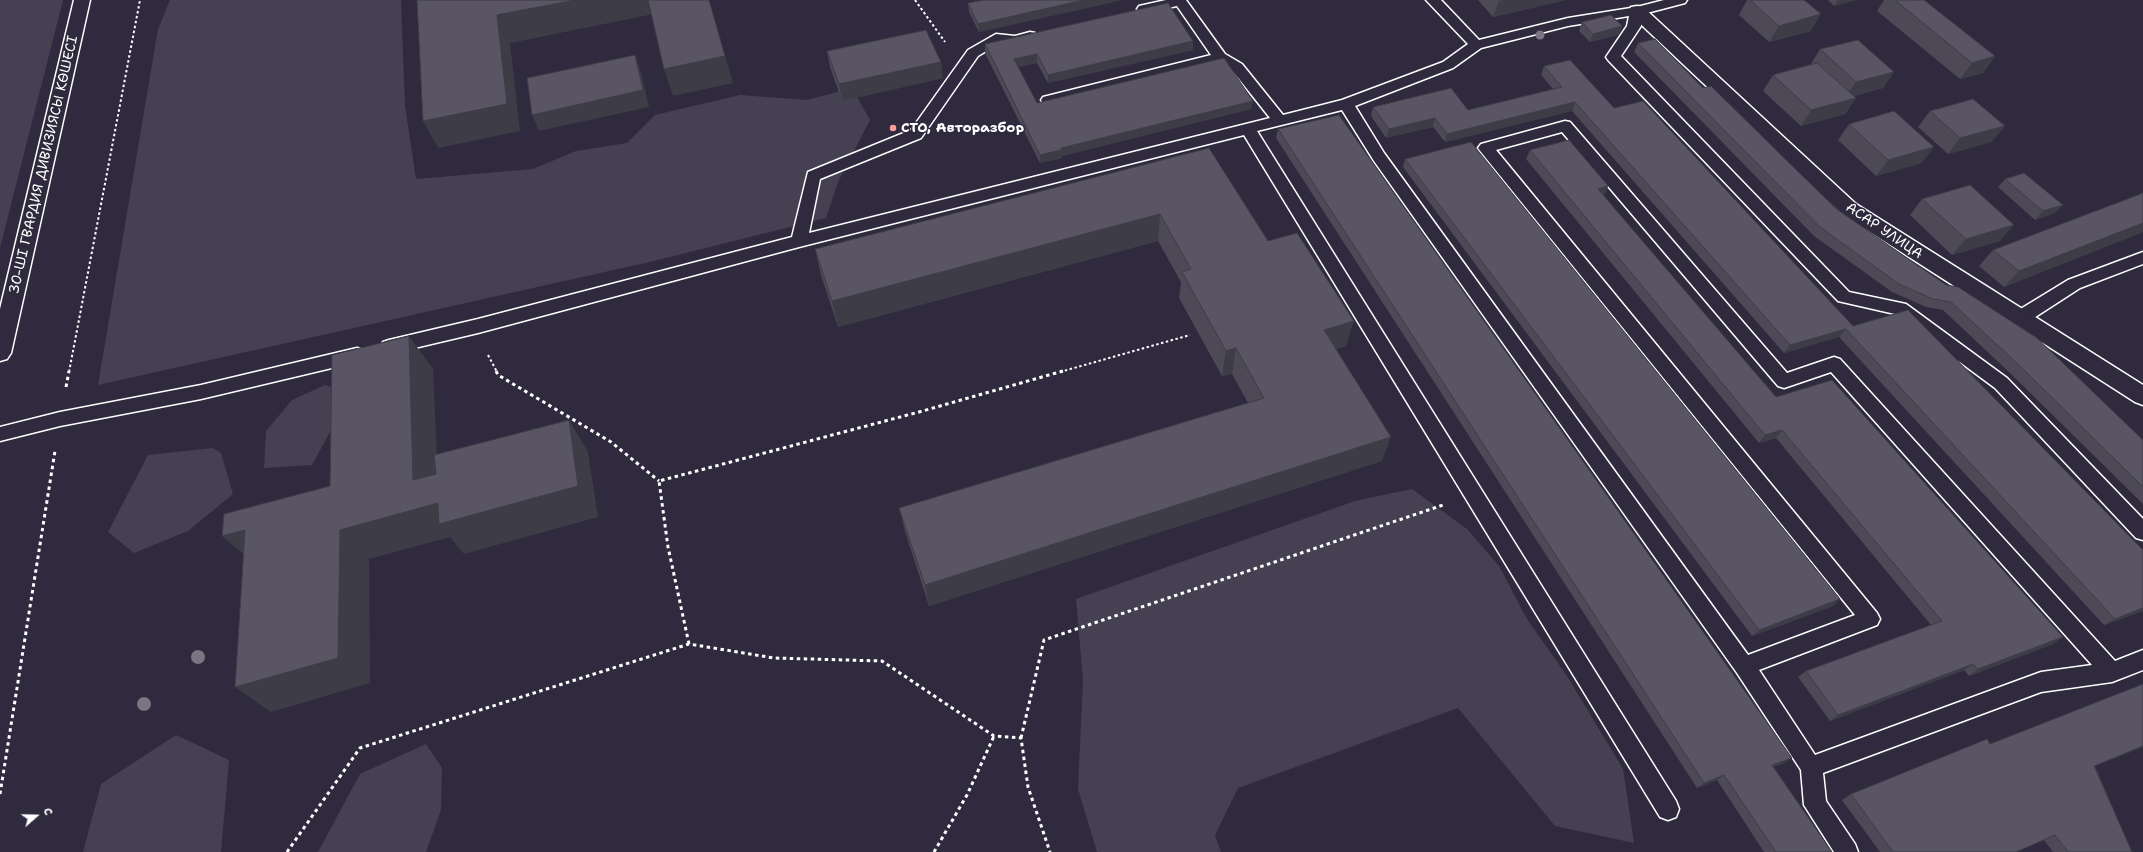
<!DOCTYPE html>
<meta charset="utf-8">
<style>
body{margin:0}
#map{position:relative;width:2143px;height:852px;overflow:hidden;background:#2f2a3d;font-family:"Shantell Sans",sans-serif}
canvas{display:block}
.north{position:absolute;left:16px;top:796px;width:40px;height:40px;-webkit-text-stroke:3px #2f2a3d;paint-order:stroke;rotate:70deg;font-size:11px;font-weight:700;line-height:16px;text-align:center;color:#fff}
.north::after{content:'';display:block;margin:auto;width:14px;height:18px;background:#fff;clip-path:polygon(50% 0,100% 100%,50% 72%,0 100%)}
</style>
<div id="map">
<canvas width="2143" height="852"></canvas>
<div class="north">С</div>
</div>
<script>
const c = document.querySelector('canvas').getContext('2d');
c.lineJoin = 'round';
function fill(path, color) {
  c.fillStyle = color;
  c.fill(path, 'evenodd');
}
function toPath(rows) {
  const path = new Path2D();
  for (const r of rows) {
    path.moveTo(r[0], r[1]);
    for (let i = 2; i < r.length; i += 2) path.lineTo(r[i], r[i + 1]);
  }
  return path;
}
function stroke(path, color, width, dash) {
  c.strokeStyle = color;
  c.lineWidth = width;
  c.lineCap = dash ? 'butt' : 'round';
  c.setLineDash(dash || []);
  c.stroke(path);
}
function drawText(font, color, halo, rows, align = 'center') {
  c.font = font + ' "Shantell Sans",sans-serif';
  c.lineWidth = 3;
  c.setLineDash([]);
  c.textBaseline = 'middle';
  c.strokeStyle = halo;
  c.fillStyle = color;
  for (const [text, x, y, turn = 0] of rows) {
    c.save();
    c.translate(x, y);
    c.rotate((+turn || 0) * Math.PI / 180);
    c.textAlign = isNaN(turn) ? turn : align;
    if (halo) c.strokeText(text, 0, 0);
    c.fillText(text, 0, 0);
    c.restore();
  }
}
const green = toPath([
 [0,0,63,0,0,248],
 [170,0,401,0,405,106,416,179,533,169,576,151,627,143,655,115,740,95,807,100,852,88,870,120,838,182,826,218,654,261,98,385,158,29],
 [325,385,335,388,338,417,312,465,264,468,266,431,292,400],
 [213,448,221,453,233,494,188,531,134,553,108,532,148,455],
 [1412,489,1467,529,1499,566,1527,619,1567,676,1623,769,1634,843,1555,826,1458,708,1238,788,1215,835,1221,852,1097,852,1078,789,1083,680,1076,599,1355,501],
 [176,735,229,760,221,852,83,852,101,784],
 [426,744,442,768,441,810,426,852,318,852,360,774]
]);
const pathFar1 = toPath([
 [915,0,945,42],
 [488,355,497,372],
 [69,372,140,0],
 [1060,372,1190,335]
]);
const path = toPath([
 [496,371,498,375,611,442,659,481],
 [66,387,69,371],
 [689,644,668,547,659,481,919,412,1063,371],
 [1021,738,1044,640,1443,505],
 [0,794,55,451],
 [287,852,360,748,689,644,774,658,882,661,994,736,1021,738,1028,787,1050,852],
 [934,852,967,795,994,736]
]);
const lane = toPath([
 [1166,0,1186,0,1225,54,1242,64,1283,115,1342,100,1443,62,1468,44,1426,0,1441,0,1479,40,1568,18,1637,7,1664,0,1687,0,1685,3,1643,14,1641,26,1621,56,1849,292,1906,304,2007,378,2143,519,2143,540,2136,538,1995,388,1895,314,1838,301,1608,60,1606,57,1627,26,1629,16,1568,26,1481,48,1453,68,1355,106,1384,153,1748,655,1855,615,1481,152,1478,148,1481,144,1565,121,1570,122,1787,373,1834,357,1840,359,2115,661,2143,650,2143,670,2112,682,2041,692,1823,773,1826,801,1855,844,1858,852,1834,852,1804,805,1801,770,1737,673,1374,161,1342,110,1257,131,1676,801,1679,809,1676,817,1668,820,1660,817,1244,135,799,247,478,333,389,354,383,352,380,347,383,342,389,340,478,319,792,237,808,172,911,130,968,50,996,34,1015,36,1030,32,1035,33,1037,36,1035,39,1015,44,999,43,978,56,921,138,820,179,809,233,1270,118,1232,70,1218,62,1048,105,1043,103,1041,100,1043,97,1211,55,1177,6,1144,13,1137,9,1139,6,1166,0],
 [1562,132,1778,386,1784,388,1831,372,2092,665,2041,672,1815,755,1759,670,1877,625,1880,619,1877,613,1496,150,1562,132],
 [2143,252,2143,264,2080,288,2026,323,2020,324,2014,323,2012,318,2014,313,2068,280,2143,252],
 [357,348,363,350,366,355,363,360,357,362,201,399,60,426,0,441,0,427,60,412,201,385,357,348]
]);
const street = toPath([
 [1637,6,1643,7,1856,204,2143,385,2143,405,2135,402,1842,214,1631,15,1629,11,1631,7,1637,6]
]);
const secondary = toPath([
 [74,0,90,0,11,353,7,359,0,361,0,309,74,0]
]);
const trees = [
 [1540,35,4.5],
 [198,657,7],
 [144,704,7]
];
const wall = toPath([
 [984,0,1122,0,979,32,969,12,968,3],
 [1478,0,1566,0,1493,17],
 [1747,0,1804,0,1811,31,1769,42,1739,15],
 [1828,0,1856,0,1834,6],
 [1884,0,1924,0,1995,56,1983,73,1960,79,1877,11],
 [1582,22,1622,26,1618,35,1590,42,1579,31],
 [1193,41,1193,50,1048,83,1037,63,1018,67,1037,103,1253,101,1251,109,1062,156,1062,158,1040,163,985,53,985,44],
 [1638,43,1703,88,1835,208,2143,440,2143,504,2012,375,1943,310,1926,307,1892,292,1814,236,1634,52],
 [1820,49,1894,72,1883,88,1854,96,1856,98,1845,114,1801,126,1763,91,1773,75,1811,64],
 [827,51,943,78,842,101,830,67],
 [1544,66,1614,108,1853,326,2143,611,2104,625,1839,337,1784,353,1572,111,1445,142,1433,127,1386,138,1371,116,1373,107,1468,110,1553,89,1541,75],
 [1930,111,2005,126,1991,142,1948,154,1918,127],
 [1849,124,1922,163,1876,176,1838,140],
 [1278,129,1792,758,1784,763,1773,767,1832,852,1764,852,1717,780,1697,788,1276,138],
 [1209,148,1268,241,1346,346,1336,349,1382,461,929,606,905,531,899,508,1248,403,1232,374,1222,376,1179,298,1181,282,1158,241,838,327,821,275,815,249],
 [1530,150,1608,186,1604,195,1603,195,1776,397,2053,644,1969,676,1964,670,1830,721,1798,677,1806,671,1931,625,1776,438,1759,443,1526,159],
 [1405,159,1833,606,1752,636,1403,167],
 [2005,179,2055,213,2035,220,1998,187],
 [2143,193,2143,232,2004,287,1979,266,1993,250],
 [1922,199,2000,241,1952,255,1910,215],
 [1990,744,2143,747,2095,766,2132,852,2053,852,2044,840,2016,852,1880,852,1842,800,1851,794]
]);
const shadedWall = toPath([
 [576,0,649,0,654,14,510,43,520,131,438,148,423,121,497,15],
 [709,0,733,83,673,96,664,69],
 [1084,0,1122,0,979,32,978,24],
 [1503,0,1566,0,1493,17,1499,1],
 [1838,0,1856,0,1834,6],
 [1821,14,1811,31,1769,42,1779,26],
 [1622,26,1618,35,1590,42,1593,34],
 [1193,41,1193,50,1048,83,1048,75],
 [1037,54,1037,63,1015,68,1014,59],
 [635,55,641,72,649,107,539,131,532,115],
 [1995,56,1983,73,1960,79,1972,63],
 [941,62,943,78,842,101,839,84],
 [1894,72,1883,88,1845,98,1856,82],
 [1856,98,1845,114,1801,126,1811,110],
 [1253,101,1251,109,1062,156,1062,158,1040,163,1040,155,1061,148],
 [1575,102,1572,111,1445,142,1447,134],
 [1435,118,1433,127,1386,138,1389,129],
 [2005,126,1991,142,1948,154,1960,138],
 [1934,147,1922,163,1876,176,1888,160],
 [1608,186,1604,195,1594,197,1598,189],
 [2063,205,2055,213,2035,220,2043,211],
 [1160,214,1158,241,838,327,832,301],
 [2143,223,2143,232,2004,287,2019,271],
 [2014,225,2000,241,1952,255,1966,239],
 [1354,321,1346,346,1317,355,1324,330],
 [1846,329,1839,337,1784,353,1790,345],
 [409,336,433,369,439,504,569,420,588,452,598,517,464,554,450,537,369,559,370,683,271,712,235,687,340,530,413,480],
 [1236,348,1232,374,1222,376,1226,351],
 [1782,430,1776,438,1759,443,1765,435],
 [1391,437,1382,461,929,606,925,585],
 [245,530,256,565,222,536],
 [1840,599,1833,606,1752,636,1759,630],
 [2143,608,2143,611,2104,625,2115,619],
 [2063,637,2053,644,1969,676,1978,669],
 [1973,664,1964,670,1830,721,1838,715],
 [2143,746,2143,747,2083,771,2094,766],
 [1792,758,1784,763,1764,771,1772,765],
 [1724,775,1717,780,1697,788,1704,783]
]);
const building = toPath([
 [417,0,576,0,497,15,507,104,423,121,417,0],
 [648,0,709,0,725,56,664,69,648,0],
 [984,0,1084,0,978,24,968,3,984,0],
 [1750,0,1804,0,1821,14,1779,26,1750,0],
 [1895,0,1924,0,1995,56,1972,63,1895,0],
 [1168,3,1193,41,1048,75,1037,54,1014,59,1037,103,1224,58,1253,101,1061,148,1061,150,1040,155,985,44,1168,3],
 [1611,15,1622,26,1593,34,1582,22,1611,15],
 [926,30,941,62,839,84,827,51,926,30],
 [1655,39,1703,88,1711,86,1835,208,1946,285,1958,287,2037,338,2143,440,2143,487,2021,367,1951,302,1933,299,1899,284,1820,227,1638,43,1655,39],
 [1858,40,1894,72,1856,82,1820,49,1858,40],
 [635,55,643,90,532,115,527,78,635,55],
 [1570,60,1614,108,1643,101,1853,326,1908,310,2143,550,2143,608,2115,619,1846,329,1790,345,1575,102,1447,134,1435,118,1389,129,1373,107,1451,88,1468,110,1562,87,1544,66,1570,60],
 [1817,63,1856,98,1811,110,1773,75,1817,63],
 [1973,99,2005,126,1960,138,1930,111,1973,99],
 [1894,111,1934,147,1888,160,1849,124,1894,111],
 [1339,115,1792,758,1772,765,1832,852,1776,852,1724,775,1704,783,1278,129,1339,115],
 [1569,140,1608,186,1598,189,1776,397,1832,380,2063,637,1978,669,1973,664,1838,715,1806,671,1942,621,1782,430,1765,435,1530,150,1569,140],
 [1471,142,1840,599,1759,630,1405,159,1471,142],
 [1209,148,1268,241,1297,233,1354,321,1324,330,1391,437,925,585,899,508,1264,398,1236,348,1226,351,1182,272,1191,269,1160,214,832,301,815,249,1209,148],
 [2024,173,2063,205,2043,211,2005,179,2024,173],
 [1970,185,2014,225,1966,239,1922,199,1970,185],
 [2143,193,2143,223,2019,271,1993,250,2143,193],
 [409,336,413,480,436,474,434,455,569,420,578,486,439,524,438,503,340,530,338,658,235,687,245,530,222,536,224,514,330,486,332,355,409,336],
 [2143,684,2143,746,2094,766,2132,852,2068,852,2055,835,2016,852,1893,852,1851,794,1987,739,1990,744,2143,684]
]);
const markers = [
 [893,128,4,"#ff9aa2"]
];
const poiNames = [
 ["СТО, Авторазбор",901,128]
];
const streetNames = [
 ["30-ШІ ГВАРДИЯ ДИВИЗИЯСЫ КӨШЕСІ",44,165,-77],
 ["АСАР УЛИЦА",1884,231,34]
];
fill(green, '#464152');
stroke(lane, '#fff', 3);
stroke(street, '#fff', 3);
stroke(secondary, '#fff', 3);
stroke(pathFar1, '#fff', 2, [2.5, 2.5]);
stroke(path, '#fff', 3, [3.5, 3.5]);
fill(lane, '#2f2a3d');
fill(street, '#2f2a3d');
fill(secondary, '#2f2a3d');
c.fillStyle = '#797582';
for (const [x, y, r] of trees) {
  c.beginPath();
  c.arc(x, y, r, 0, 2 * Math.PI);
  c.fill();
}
fill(wall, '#4d4956');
fill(shadedWall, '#3e3c46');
fill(building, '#595564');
stroke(building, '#3e3c46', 1);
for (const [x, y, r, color] of markers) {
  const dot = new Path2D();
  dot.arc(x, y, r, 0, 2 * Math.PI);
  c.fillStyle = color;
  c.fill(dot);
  stroke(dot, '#2f2a3d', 1.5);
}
drawText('bold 14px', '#fff', '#2f2a3d', poiNames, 'left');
drawText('14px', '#fff', '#2f2a3d', streetNames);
</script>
